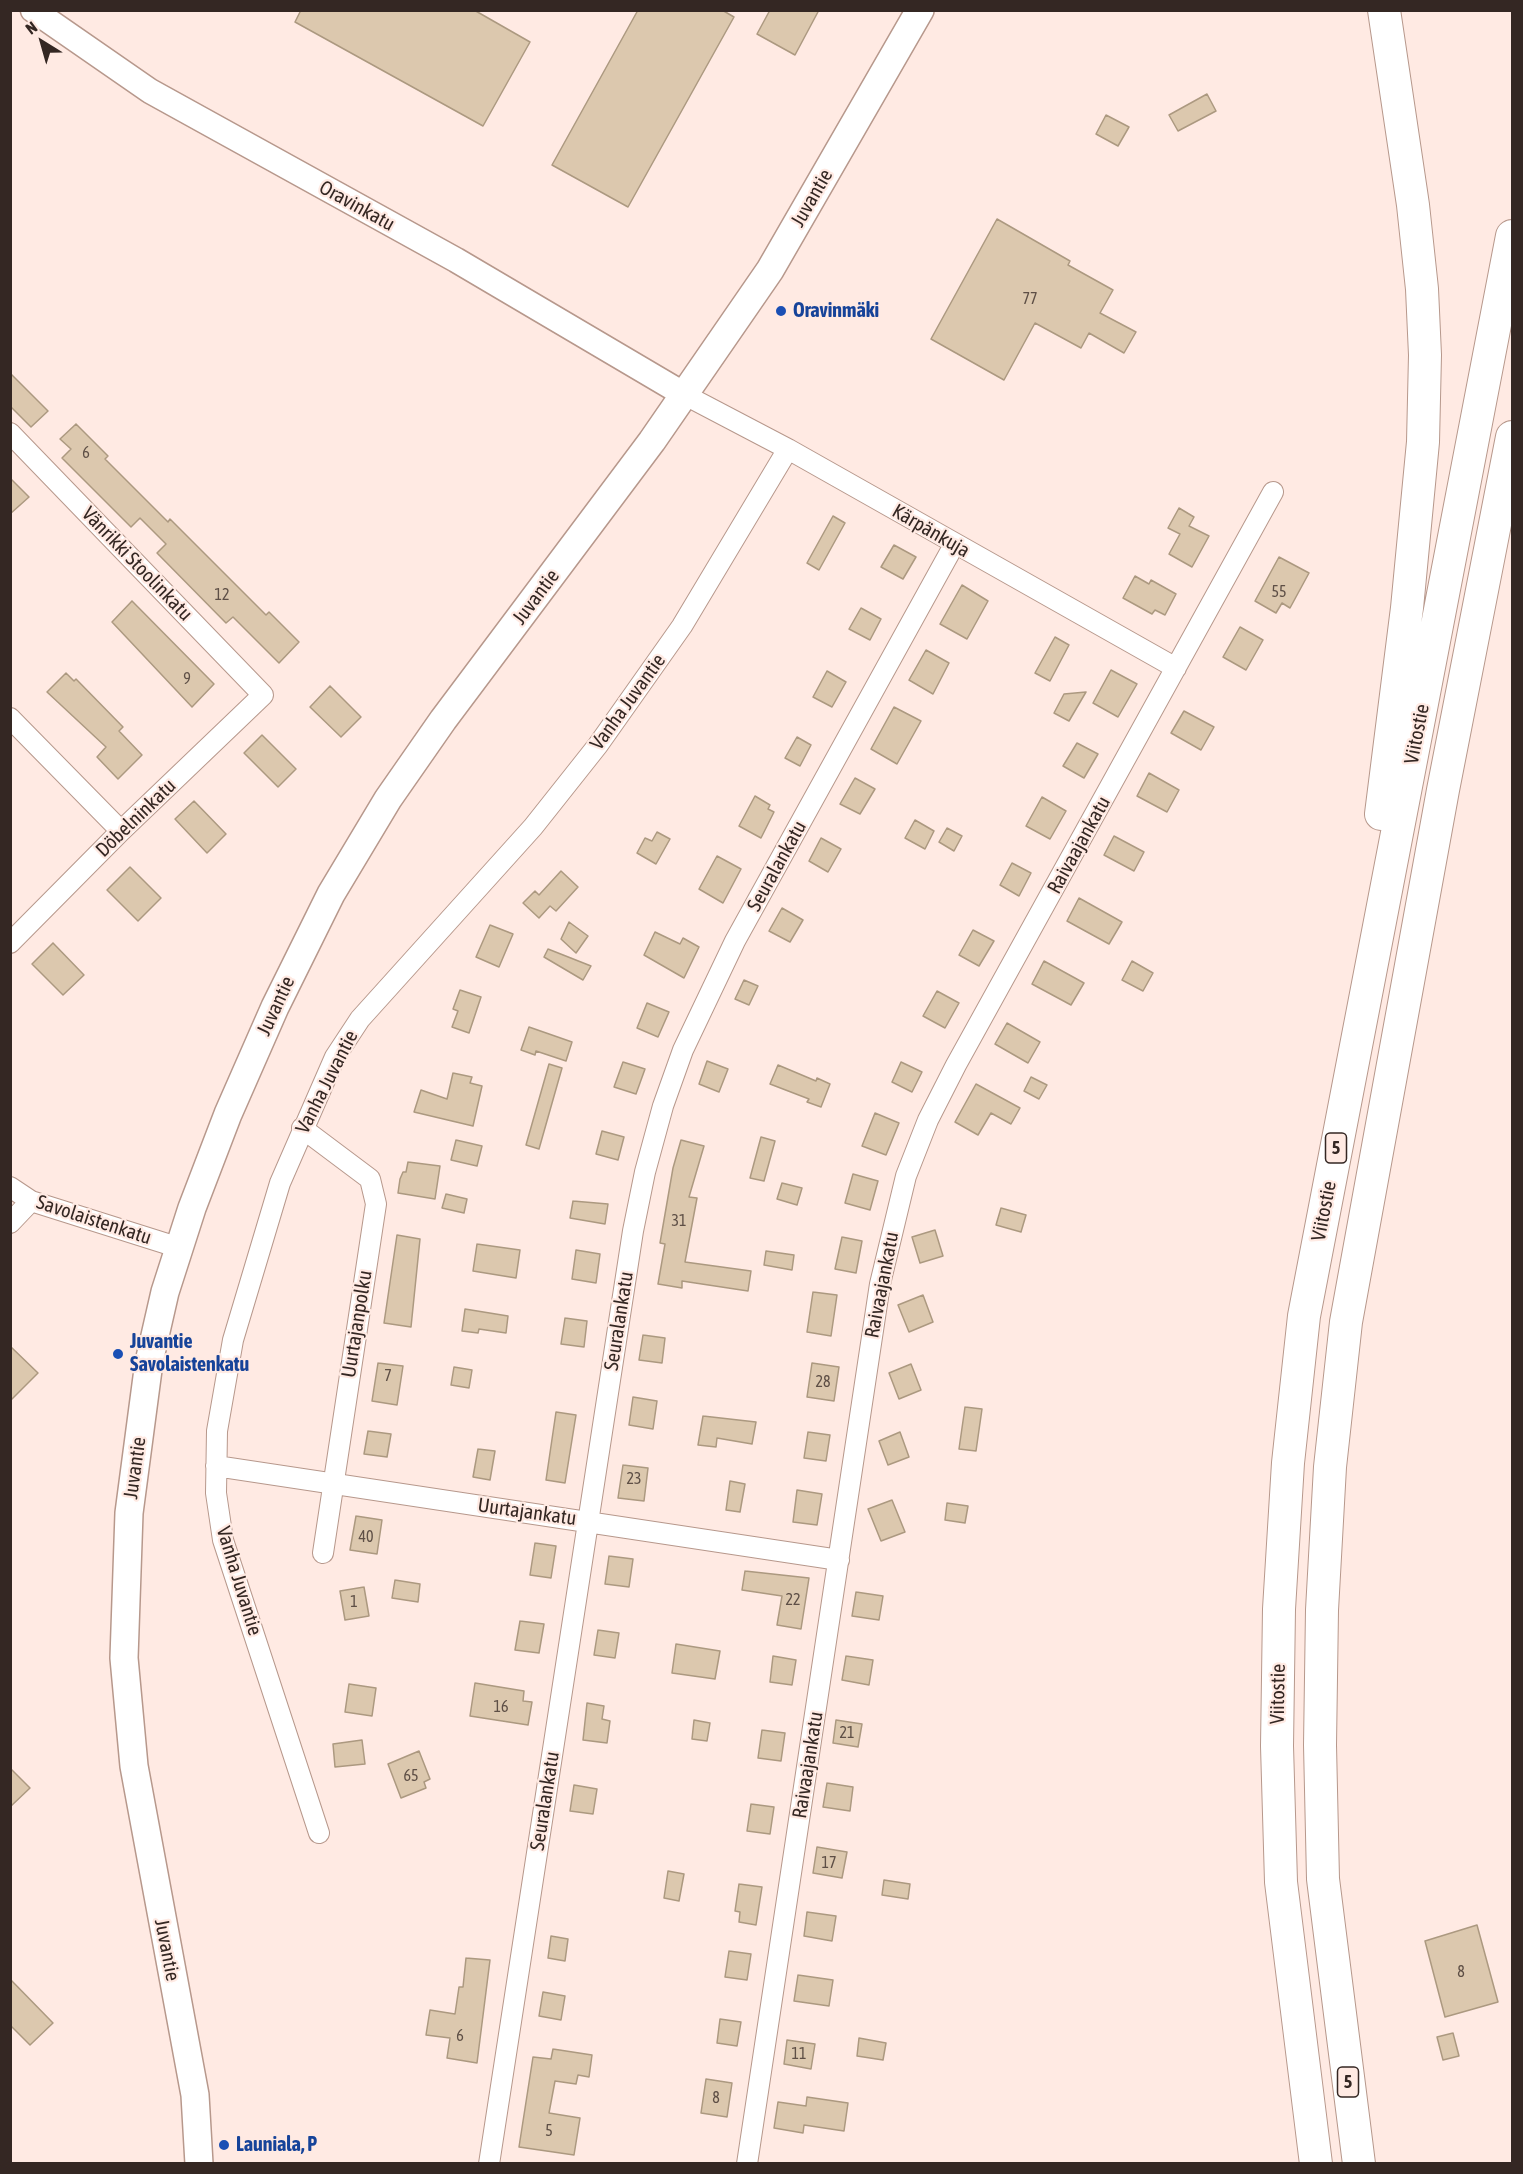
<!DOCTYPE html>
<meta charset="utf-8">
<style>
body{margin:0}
#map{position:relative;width:1523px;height:2174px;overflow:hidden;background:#ffeae3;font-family:"Asap Condensed",sans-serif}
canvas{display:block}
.frame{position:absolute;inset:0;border:12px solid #342723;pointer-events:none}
.north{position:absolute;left:12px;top:12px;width:60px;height:60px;-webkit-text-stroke:4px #ffeae3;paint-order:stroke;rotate:323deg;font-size:16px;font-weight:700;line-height:24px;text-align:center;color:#342723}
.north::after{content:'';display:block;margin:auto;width:21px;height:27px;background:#342723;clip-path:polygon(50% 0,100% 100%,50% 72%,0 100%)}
</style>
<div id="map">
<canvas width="1523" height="2174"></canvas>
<div class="frame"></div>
<div class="north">N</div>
</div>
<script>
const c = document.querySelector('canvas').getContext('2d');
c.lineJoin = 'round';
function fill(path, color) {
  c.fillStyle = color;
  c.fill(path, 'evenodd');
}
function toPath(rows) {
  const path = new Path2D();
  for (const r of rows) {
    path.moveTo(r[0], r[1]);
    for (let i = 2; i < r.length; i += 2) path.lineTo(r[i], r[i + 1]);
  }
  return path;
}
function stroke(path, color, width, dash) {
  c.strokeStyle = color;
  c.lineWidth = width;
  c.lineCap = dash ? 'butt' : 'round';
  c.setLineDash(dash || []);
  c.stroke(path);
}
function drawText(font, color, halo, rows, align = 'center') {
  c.font = font + ' "Asap Condensed",sans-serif';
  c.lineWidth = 4.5;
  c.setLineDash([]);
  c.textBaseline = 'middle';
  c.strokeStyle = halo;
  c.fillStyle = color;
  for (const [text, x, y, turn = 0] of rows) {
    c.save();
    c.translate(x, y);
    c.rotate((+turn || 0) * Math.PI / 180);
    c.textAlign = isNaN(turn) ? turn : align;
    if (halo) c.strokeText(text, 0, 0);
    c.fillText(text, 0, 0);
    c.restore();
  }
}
const building = toPath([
 [301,10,474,10,530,42,483,126,295,22,301,10],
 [638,10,722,10,734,17,628,207,552,165,638,10],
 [770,10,819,10,795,55,757,34,770,10],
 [1207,94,1216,111,1178,131,1169,115,1207,94],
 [1106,115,1129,127,1118,146,1096,134,1106,115],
 [997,219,1070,261,1068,265,1113,290,1100,313,1136,332,1124,353,1089,333,1081,348,1035,323,1004,380,931,339,997,219],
 [10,373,48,411,31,427,10,406,10,373],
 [76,424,108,456,105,459,168,522,170,519,266,615,269,612,299,642,279,663,233,617,226,623,157,553,166,544,140,518,131,527,62,458,71,449,60,439,76,424],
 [10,478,29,497,10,514,10,478],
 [1179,508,1194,517,1189,526,1209,536,1192,567,1169,554,1180,534,1168,528,1179,508],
 [833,516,845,523,819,570,807,563,833,516],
 [894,545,916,557,903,579,881,567,894,545],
 [1279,557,1309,573,1290,608,1282,603,1276,613,1255,601,1279,557],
 [1135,576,1149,584,1151,580,1176,594,1165,615,1155,610,1152,614,1123,598,1135,576],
 [962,585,988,601,967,639,940,624,962,585],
 [132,601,214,684,192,707,112,622,132,601],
 [861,608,881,619,870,640,849,629,861,608],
 [1240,627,1263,640,1246,670,1223,657,1240,627],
 [1055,637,1069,645,1050,681,1035,673,1055,637],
 [926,650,949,663,933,694,909,680,926,650],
 [1111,670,1137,684,1118,717,1093,703,1111,670],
 [827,671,846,682,832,707,813,697,827,671],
 [66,673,74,681,76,679,123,727,119,731,142,755,118,779,97,757,106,747,47,692,66,673],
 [330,686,361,717,341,737,310,707,330,686],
 [1086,692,1069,721,1054,713,1064,694,1086,692],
 [894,707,921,721,897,764,871,749,894,707],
 [1184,711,1214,727,1201,750,1171,733,1184,711],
 [262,735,296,769,278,787,244,753,262,735],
 [797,737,811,745,800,766,785,758,797,737],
 [1077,743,1098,754,1084,778,1063,766,1077,743],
 [1149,773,1179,790,1167,812,1137,796,1149,773],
 [855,778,875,789,860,814,840,804,855,778],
 [755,796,770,805,768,809,774,812,761,838,739,826,755,796],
 [1042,797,1066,811,1050,839,1026,826,1042,797],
 [194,801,226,834,207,853,175,819,194,801],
 [915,820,934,831,925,849,905,838,915,820],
 [947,828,962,836,954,851,939,842,947,828],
 [657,832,670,839,656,864,637,853,645,838,652,841,657,832],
 [1114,836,1144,852,1134,871,1104,855,1114,836],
 [821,838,841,849,828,872,809,861,821,838],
 [717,856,741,869,723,903,699,889,717,856],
 [1012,863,1031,873,1019,896,1000,885,1012,863],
 [130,867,161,898,138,921,107,890,130,867],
 [561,871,578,887,556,911,550,906,539,918,523,903,535,891,539,895,561,871],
 [1079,898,1122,922,1109,944,1067,921,1079,898],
 [782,908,803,920,790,942,769,931,782,908],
 [569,922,588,936,576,953,561,939,569,922],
 [490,925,513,934,499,967,476,957,490,925],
 [973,930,994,941,979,966,959,955,973,930],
 [655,932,680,944,683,938,699,947,684,978,644,955,655,932],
 [53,943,84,975,63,995,32,964,53,943],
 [548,949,591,966,583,980,544,957,548,949],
 [1044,961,1084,983,1071,1005,1032,984,1044,961],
 [1132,961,1153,973,1143,991,1122,980,1132,961],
 [744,980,758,986,749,1005,735,999,744,980],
 [460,990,481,997,469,1033,452,1027,458,1011,453,1009,460,990],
 [937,991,959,1003,945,1028,923,1016,937,991],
 [647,1003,669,1012,658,1037,637,1028,647,1003],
 [1007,1023,1040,1042,1028,1063,995,1044,1007,1023],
 [529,1027,572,1042,566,1061,536,1051,535,1055,521,1050,529,1027],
 [707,1061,728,1069,719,1092,699,1084,707,1061],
 [623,1062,645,1069,636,1094,614,1087,623,1062],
 [901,1062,922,1072,912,1092,892,1082,901,1062],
 [549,1064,562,1068,539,1149,526,1145,549,1064],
 [778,1065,816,1081,817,1078,830,1084,821,1107,807,1102,809,1099,770,1084,778,1065],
 [453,1073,472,1077,470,1083,482,1086,473,1126,414,1112,421,1090,447,1099,453,1073],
 [1031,1077,1047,1085,1039,1099,1024,1091,1031,1077],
 [976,1084,1020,1108,1011,1124,991,1113,978,1135,955,1122,976,1084],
 [875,1113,899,1123,886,1155,862,1146,875,1113],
 [602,1131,624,1137,618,1160,596,1154,602,1131],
 [761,1137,775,1141,764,1181,750,1178,761,1137],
 [456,1140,482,1146,477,1166,451,1160,456,1140],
 [681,1140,704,1146,689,1197,697,1198,685,1262,751,1271,748,1291,682,1281,682,1288,658,1284,665,1244,660,1243,673,1168,681,1140],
 [408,1162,440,1166,435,1199,398,1193,400,1179,403,1172,406,1172,408,1162],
 [853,1174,878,1181,870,1210,845,1203,853,1174],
 [782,1183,802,1188,797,1205,777,1199,782,1183],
 [446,1194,467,1199,464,1213,442,1208,446,1194],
 [573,1201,608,1204,605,1224,570,1218,573,1201],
 [1001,1208,1026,1215,1021,1232,996,1225,1001,1208],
 [935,1230,943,1256,920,1263,912,1237,935,1230],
 [397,1235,420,1239,411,1327,384,1323,397,1235],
 [842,1237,862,1241,856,1273,835,1269,842,1237],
 [477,1244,520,1250,516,1278,473,1271,477,1244],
 [576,1250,600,1254,596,1283,572,1279,576,1250],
 [766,1251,794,1255,792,1270,764,1265,766,1251],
 [813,1292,837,1295,831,1336,807,1332,813,1292],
 [923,1295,933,1322,909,1332,898,1305,923,1295],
 [465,1309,508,1316,506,1333,479,1329,478,1333,462,1331,465,1309],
 [565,1318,587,1321,584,1347,561,1344,565,1318],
 [643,1335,665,1338,662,1363,639,1360,643,1335],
 [10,1346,38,1373,10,1401,10,1346],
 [378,1363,403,1366,397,1405,372,1401,378,1363],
 [812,1363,839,1367,834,1401,807,1397,812,1363],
 [911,1364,921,1390,899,1399,889,1373,911,1364],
 [454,1367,472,1370,469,1388,451,1385,454,1367],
 [633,1397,657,1401,653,1429,629,1425,633,1397],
 [965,1407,982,1409,976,1451,959,1449,965,1407],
 [556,1412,576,1415,565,1483,546,1480,556,1412],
 [703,1416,756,1422,752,1444,717,1438,716,1447,698,1445,703,1416],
 [368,1431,391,1434,387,1457,364,1454,368,1431],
 [808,1432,830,1435,826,1461,804,1458,808,1432],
 [900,1432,909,1457,888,1465,879,1441,900,1432],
 [478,1449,495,1451,490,1480,473,1477,478,1449],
 [623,1465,648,1468,644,1501,618,1498,623,1465],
 [730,1481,745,1484,740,1512,726,1510,730,1481],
 [797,1490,822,1494,817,1525,793,1522,797,1490],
 [892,1500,905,1532,881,1541,868,1509,892,1500],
 [947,1503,968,1506,965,1523,945,1520,947,1503],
 [356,1516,382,1520,377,1554,350,1550,356,1516],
 [535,1543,556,1546,551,1578,530,1575,535,1543],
 [609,1556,633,1559,629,1587,605,1584,609,1556],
 [745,1571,809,1578,801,1629,777,1625,782,1596,742,1590,745,1571],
 [395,1580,420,1584,418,1602,392,1598,395,1580],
 [364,1587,369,1616,345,1620,340,1591,364,1587],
 [856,1592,883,1596,879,1620,852,1616,856,1592],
 [520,1621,544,1624,539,1653,515,1650,520,1621],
 [598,1630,619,1633,615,1658,594,1655,598,1630],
 [676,1644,720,1651,715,1679,672,1673,676,1644],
 [773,1656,796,1660,792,1685,770,1682,773,1656],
 [846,1656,873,1660,869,1685,842,1680,846,1656],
 [475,1683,524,1691,523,1701,532,1702,528,1725,470,1716,475,1683],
 [349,1684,376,1688,372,1716,345,1712,349,1684],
 [587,1703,604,1706,602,1719,610,1721,607,1743,583,1740,587,1703],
 [694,1720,710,1723,707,1741,692,1739,694,1720],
 [836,1720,862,1724,858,1747,833,1743,836,1720],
 [762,1730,785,1733,781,1761,758,1758,762,1730],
 [362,1740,365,1764,335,1767,333,1744,362,1740],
 [419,1751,430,1779,424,1782,426,1788,401,1798,388,1764,419,1751],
 [10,1768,30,1788,10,1807,10,1768],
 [827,1783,853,1787,850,1811,823,1807,827,1783],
 [574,1785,597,1789,593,1814,570,1811,574,1785],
 [751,1804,774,1807,770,1834,747,1831,751,1804],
 [817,1847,847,1852,842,1878,813,1873,817,1847],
 [668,1871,684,1874,679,1901,664,1898,668,1871],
 [884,1880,910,1884,908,1899,882,1895,884,1880],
 [739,1884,762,1887,756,1925,739,1922,740,1912,735,1911,739,1884],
 [807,1912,836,1916,832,1941,804,1936,807,1912],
 [1477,1925,1498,2002,1445,2017,1425,1941,1477,1925],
 [551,1936,568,1939,565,1961,548,1958,551,1936],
 [729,1951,751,1954,747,1980,725,1977,729,1951],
 [466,1958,490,1960,477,2063,447,2058,450,2038,426,2035,430,2010,455,2014,459,1987,463,1987,466,1958],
 [798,1975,833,1980,829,2006,794,2001,798,1975],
 [10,1979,53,2023,30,2045,10,2025,10,1979],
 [543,1992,565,1996,561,2020,539,2016,543,1992],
 [720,2019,741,2022,737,2046,717,2043,720,2019],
 [1453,2033,1459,2056,1443,2060,1437,2037,1453,2033],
 [859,2038,886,2043,883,2060,857,2056,859,2038],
 [787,2040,815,2044,811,2069,784,2064,787,2040],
 [553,2049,592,2055,589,2077,578,2075,576,2084,555,2081,549,2113,580,2118,574,2155,519,2147,533,2057,551,2059,553,2049],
 [706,2079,732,2083,727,2117,701,2113,706,2079],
 [807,2097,848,2103,844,2131,804,2125,803,2133,774,2128,778,2102,806,2106,807,2097]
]);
const minor = toPath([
 [685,395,788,449,1176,668],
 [10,433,263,695,121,831,10,943],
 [10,718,121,831],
 [302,1128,370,1179,376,1204,323,1553],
 [10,1187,31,1201,180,1248],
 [10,1223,31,1201],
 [216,1466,839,1560],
 [319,1833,223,1540,216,1493,217,1431,233,1340,280,1183,335,1057,360,1019,533,827,598,745,682,626,788,449],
 [489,2164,633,1231,645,1172,663,1106,683,1050,735,941,954,545],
 [747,2164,880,1284,906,1176,928,1120,956,1065,1273,492]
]);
const tertiary = toPath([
 [33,10,150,91,456,260,685,395]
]);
const secondary = toPath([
 [199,2164,195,2095,134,1766,124,1658,129,1513,149,1362,165,1292,192,1208,228,1114,275,1007,331,894,388,799,443,720,652,441,770,270,920,10]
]);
const trunk = toPath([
 [1381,814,1407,608,1423,442,1425,355,1422,289,1413,205,1384,10],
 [1316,2164,1281,1882,1277,1746,1279,1609,1288,1463,1304,1316,1512,236],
 [1359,2164,1323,1879,1320,1745,1322,1610,1330,1467,1346,1322,1443,790,1512,437]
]);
const markers = [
 [781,311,6,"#1a4fb4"],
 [118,1354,6,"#1a4fb4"],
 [224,2145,6,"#1a4fb4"]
];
const numberNames = [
 ["77",1030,299],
 ["6",86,453],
 ["55",1279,592],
 ["12",222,595],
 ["9",187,679],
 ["31",679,1221],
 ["7",388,1376],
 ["28",823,1382],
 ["23",634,1479],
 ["40",366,1537],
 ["22",793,1600],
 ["1",354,1602],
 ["16",501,1707],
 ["21",847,1733],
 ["65",411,1776],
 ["17",829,1863],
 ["8",1461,1972],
 ["6",460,2036],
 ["11",799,2054],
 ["8",716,2098],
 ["5",549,2131]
];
const shields = [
 [1336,1148,21],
 [1348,2082,21]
];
const shieldNames = [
 ["5",1336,1148],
 ["5",1348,2082]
];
const streetNames = [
 ["Juvantie",812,198,-60],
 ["Oravinkatu",357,206,29],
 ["Kärpänkuja",931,531,30],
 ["Vänrikki Stoolinkatu",137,564,46],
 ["Juvantie",536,597,-53],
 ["Vanha Juvantie",628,702,-54],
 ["Viitostie",1417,734,-79],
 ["Döbelninkatu",136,818,-44],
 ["Raivaajankatu",1079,845,-61],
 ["Seuralankatu",777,866,-61],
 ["Juvantie",276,1006,-65],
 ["Vanha Juvantie",327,1082,-63],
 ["Viitostie",1324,1211,-79],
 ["Savolaistenkatu",94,1220,18],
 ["Raivaajankatu",882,1285,-79],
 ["Seuralankatu",619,1321,-81],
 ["Uurtajanpolku",357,1324,-81],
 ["Juvantie",135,1468,-82],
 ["Uurtajankatu",527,1512,8],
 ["Vanha Juvantie",239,1581,73],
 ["Viitostie",1278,1694,-89],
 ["Raivaajankatu",808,1765,-81],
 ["Seuralankatu",545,1801,-81],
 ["Juvantie",167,1950,79]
];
const transitNames = [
 ["Oravinmäki",793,311],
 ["Juvantie",130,1342],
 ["Savolaistenkatu",130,1365],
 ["Launiala, P",236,2145]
];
fill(building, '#dcc8ae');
stroke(building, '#ac9980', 1.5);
stroke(minor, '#b7988c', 22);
stroke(tertiary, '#b7988c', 27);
stroke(secondary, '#b7988c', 30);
stroke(trunk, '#b7988c', 34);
stroke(minor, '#fff', 20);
stroke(tertiary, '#fff', 24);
stroke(secondary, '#fff', 27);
stroke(trunk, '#fff', 32);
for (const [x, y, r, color] of markers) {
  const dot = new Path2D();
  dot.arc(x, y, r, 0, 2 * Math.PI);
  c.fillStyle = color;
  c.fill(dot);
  stroke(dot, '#ffeae3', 2);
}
drawText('16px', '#5e4f46', null, numberNames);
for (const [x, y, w] of shields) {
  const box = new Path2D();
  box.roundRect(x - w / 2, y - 15, w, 30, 4.5);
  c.fillStyle = '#ffeae3';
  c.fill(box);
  stroke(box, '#342723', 1.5);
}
drawText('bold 18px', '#342723', null, shieldNames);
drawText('20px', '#342723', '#ffeae3', streetNames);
drawText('bold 20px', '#164399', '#ffeae3', transitNames, 'left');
</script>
